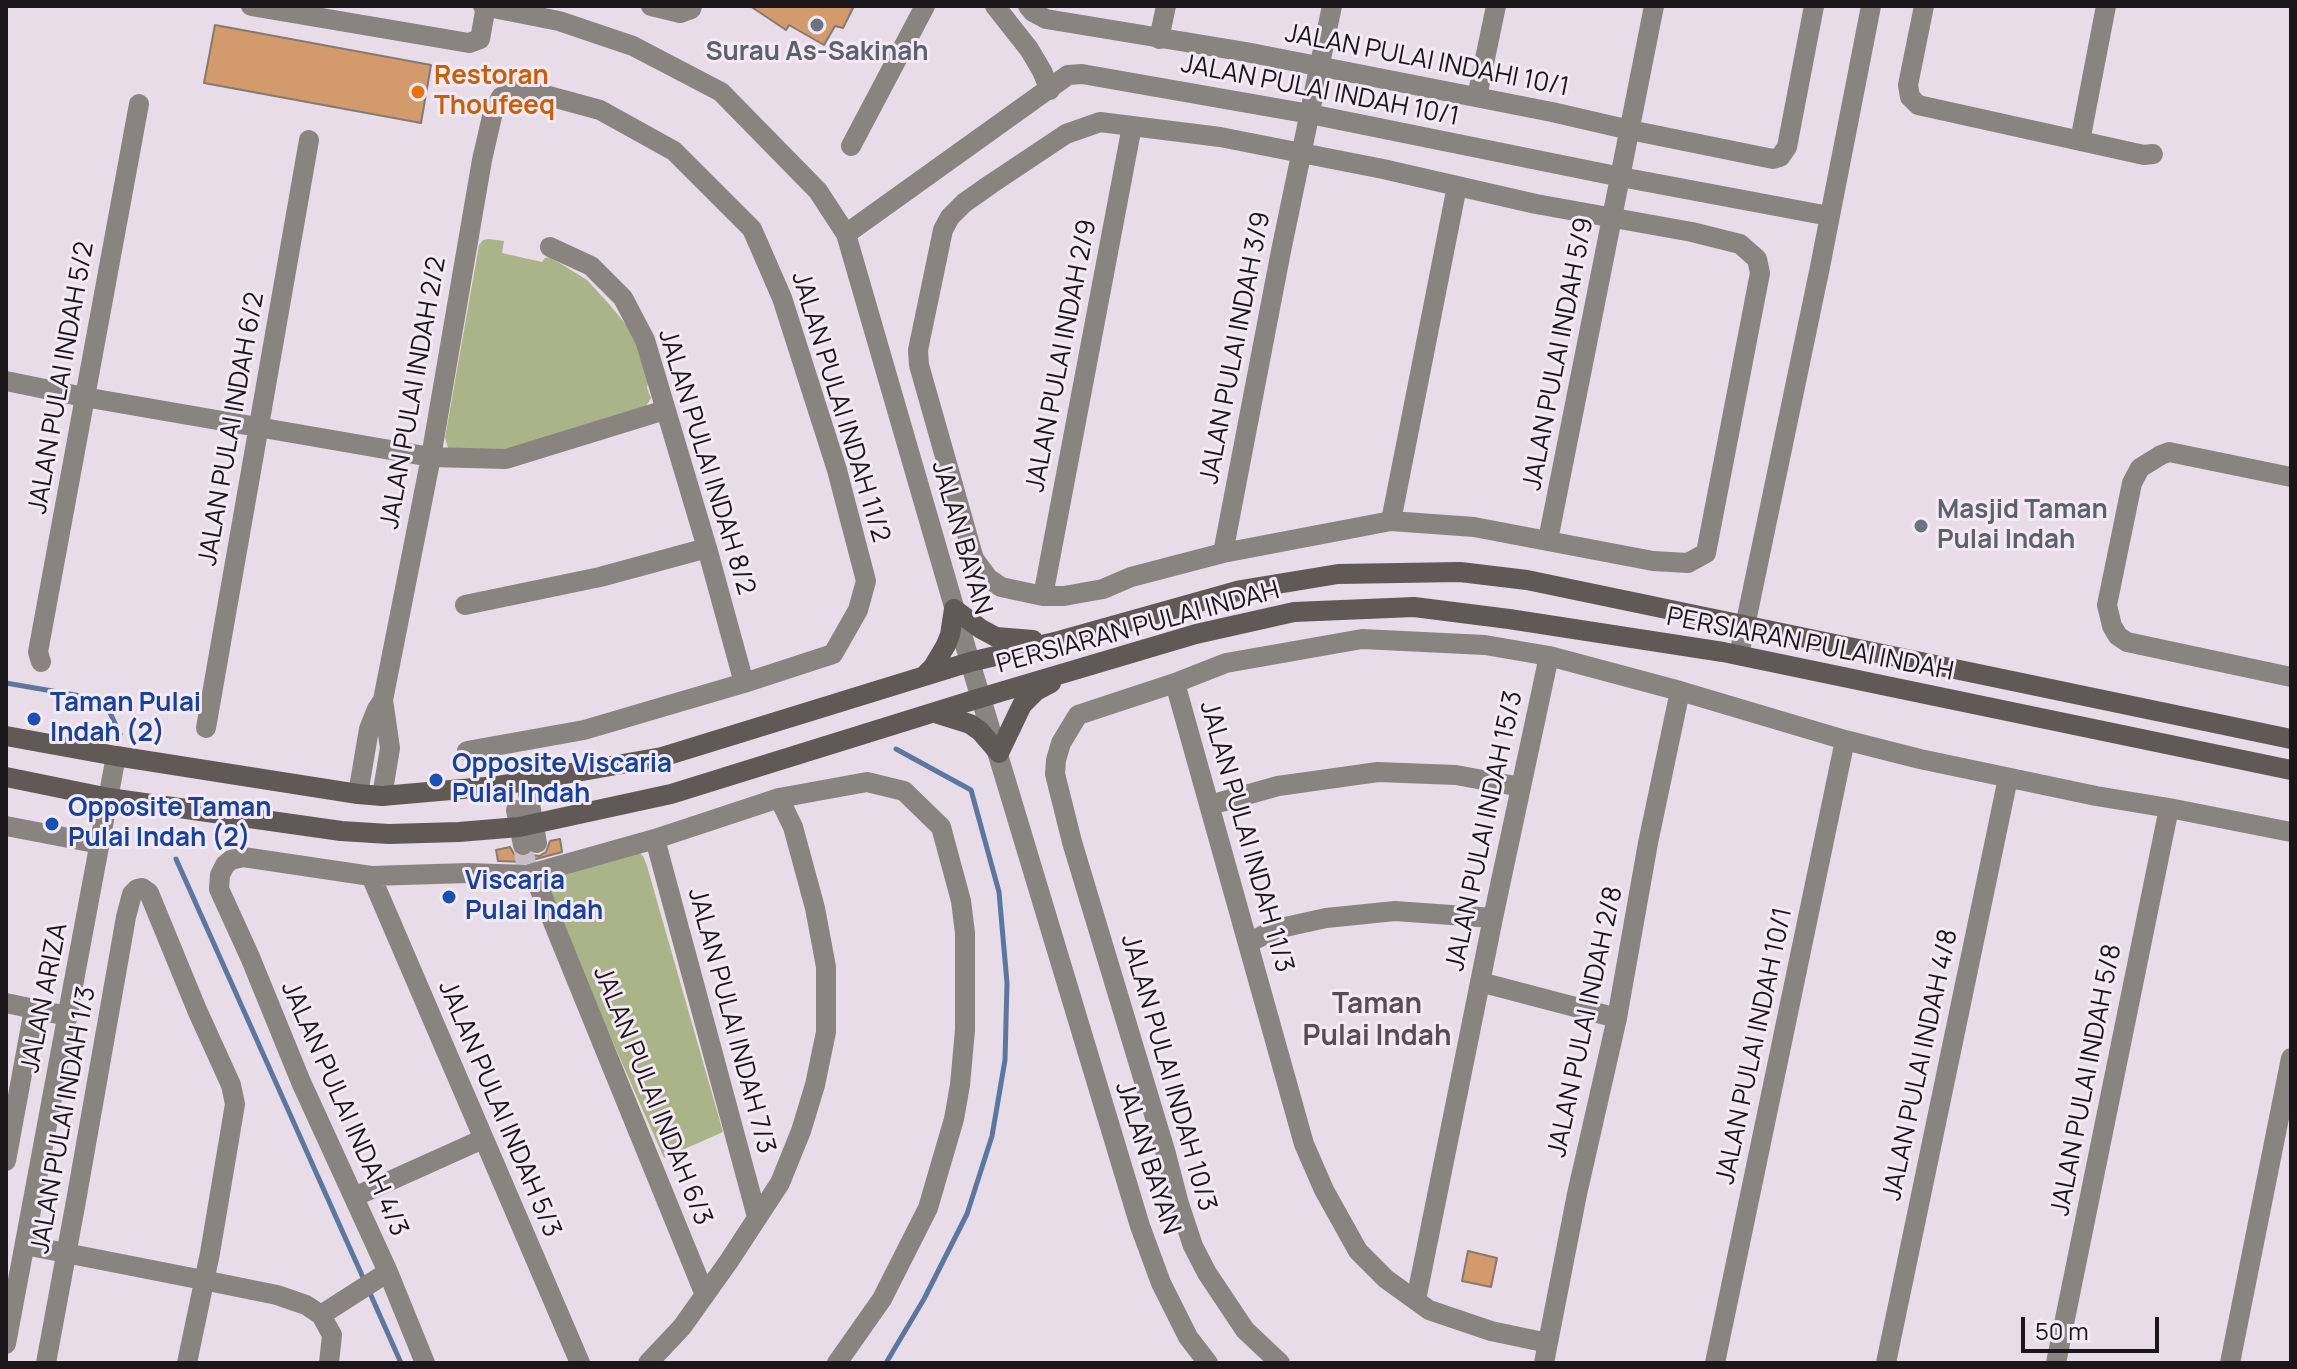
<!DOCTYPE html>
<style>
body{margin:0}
#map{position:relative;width:2297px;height:1369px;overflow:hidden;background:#e7dce8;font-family:Manrope,sans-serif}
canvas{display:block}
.frame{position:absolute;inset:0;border:8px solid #1a161a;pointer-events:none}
.scale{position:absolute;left:2021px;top:1317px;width:138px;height:36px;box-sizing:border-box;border:4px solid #1a161a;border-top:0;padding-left:10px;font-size:24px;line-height:28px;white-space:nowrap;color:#1a161a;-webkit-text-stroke:6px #f4e9f5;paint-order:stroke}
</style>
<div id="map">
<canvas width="2297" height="1369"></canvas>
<div class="frame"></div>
<div class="scale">50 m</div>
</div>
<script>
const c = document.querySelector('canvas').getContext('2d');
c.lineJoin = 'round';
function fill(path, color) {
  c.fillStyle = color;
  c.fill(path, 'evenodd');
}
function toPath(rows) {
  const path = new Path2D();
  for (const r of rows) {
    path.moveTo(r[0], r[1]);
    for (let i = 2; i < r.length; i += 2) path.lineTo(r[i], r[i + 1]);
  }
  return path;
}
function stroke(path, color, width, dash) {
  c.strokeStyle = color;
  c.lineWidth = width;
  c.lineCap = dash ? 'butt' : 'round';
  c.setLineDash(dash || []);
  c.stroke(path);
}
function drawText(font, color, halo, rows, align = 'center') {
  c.font = font + ' Manrope,sans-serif';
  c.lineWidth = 6;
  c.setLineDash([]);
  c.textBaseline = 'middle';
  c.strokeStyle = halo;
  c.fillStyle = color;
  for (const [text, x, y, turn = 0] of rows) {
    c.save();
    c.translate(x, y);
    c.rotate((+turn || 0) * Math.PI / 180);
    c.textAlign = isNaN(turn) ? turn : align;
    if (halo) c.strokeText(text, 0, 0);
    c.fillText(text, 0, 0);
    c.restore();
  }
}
const green = toPath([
 [489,239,504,241,502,253,542,262,545,258,550,257,587,280,609,304,627,326,640,351,649,378,647,388,651,398,645,408,497,452,449,451,445,438,479,245,483,240],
 [636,851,643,856,647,866,723,1132,664,1158,543,884,557,879,555,873]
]);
const stream = toPath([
 [6,683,104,700,120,734],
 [176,859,365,1282],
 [369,1291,401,1363],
 [886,1363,924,1299,967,1214,992,1136,1005,1060,1007,983,999,892,971,790,896,749]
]);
const building = toPath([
 [750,6,854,6,843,28,835,26,824,45,789,25,786,30,750,6],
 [215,25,431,65,421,123,204,83,215,25],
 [560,839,562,852,525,862,498,861,496,850,510,847,514,854,520,857,532,855,539,856,546,852,550,841,560,839],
 [1468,1251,1497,1258,1491,1287,1462,1281,1468,1251]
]);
const minorTunnel = toPath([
 [523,845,526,864]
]);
const minor = toPath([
 [251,6,469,43,480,39,486,6],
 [483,6,559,21,633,46,721,92,818,191,846,234,970,662],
 [651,6,680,13,691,9,692,6],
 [995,6,1029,49,1042,71,1050,90],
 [1028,6,1033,12,1046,19,1246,52,1552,112,1630,130,1773,159,1780,157,1787,147,1814,6],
 [1924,6,1908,85,1910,97,1918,105,2144,155,2153,154],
 [1159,39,1166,6],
 [1477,97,1496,6],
 [1100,122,1220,137,1383,169,1536,204,1692,232,1740,244,1757,259,1760,273,1706,553,1688,563,1653,561,1474,527,1391,521,1223,553,1131,577,1103,589,1064,596,1043,596,1001,587,988,578,974,559,919,365,918,350,943,230,950,217,964,203,991,184,1066,134,1100,122],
 [2080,141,2106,6],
 [851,146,925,6],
 [846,234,1068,75,1082,74,1310,114,1621,177,1829,216],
 [550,247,591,266,623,298,645,340,707,548,744,683],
 [6,381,84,397,431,457,506,459,665,410],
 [2291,477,2169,452,2161,455,2140,468,2132,483,2107,605,2112,626,2118,636,2127,642,2291,677],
 [1391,521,1457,186],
 [1548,540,1654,6],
 [1223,553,1281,251,1332,6],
 [1043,596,1132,126],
 [465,605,600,577,707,548],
 [1739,655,1820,267,1871,6],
 [41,662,38,652,139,104],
 [1175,683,1304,1144,1324,1190,1358,1251,1386,1279,1429,1310,1491,1331,1548,1343],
 [206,728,309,140],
 [526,782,537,843],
 [358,794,369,729,377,709,383,700],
 [382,796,390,748,383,700,431,457,482,160,493,112,501,97,515,91,534,92,600,110,674,151,752,229,782,298,837,470,866,581,858,610,833,654,744,683,584,730,467,751],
 [1210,805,1278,786,1378,772,1456,775,1521,787],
 [516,810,523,845],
 [6,826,100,844],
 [655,839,757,1217],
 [533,873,705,1295],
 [371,876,580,1363],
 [1248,943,1276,929,1326,918,1395,911,1493,918],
 [1480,982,1617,1018],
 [6,1003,67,1016],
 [6,1161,34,1009],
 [354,1197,483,1139],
 [25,1245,203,1280,277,1295,306,1305,321,1315,332,1335,329,1363],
 [1416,1300,1493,918,1549,656],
 [321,1315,388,1272],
 [46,1363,76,1201,126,917,132,894,137,889,142,888,149,893,197,1010,231,1085,235,1104,210,1253,187,1363],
 [425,1363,388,1272,301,1082,250,957,219,889,220,875,225,865,231,860,243,857,371,876,468,873,527,875,655,839,779,798,867,782,904,791,941,827,961,901,965,933,965,1030,960,1085,954,1119,928,1208,882,1299,837,1363],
 [648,1363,682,1327,729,1261,780,1183,801,1131,815,1085,826,1032,826,967,815,908,793,827,779,798],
 [1280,1363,1245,1330,1207,1273,1193,1246,1179,1204,1166,1154,1072,842,1055,774,1056,760,1061,743,1078,715,1175,683,1226,663,1362,639,1485,645,1549,656,1680,691,1845,740,1920,759,2096,796,2169,808,2291,832],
 [1544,1363,1577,1194,1617,1018,1648,843,1680,691],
 [1715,1363,1845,740],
 [1886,1363,2008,778],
 [2056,1363,2169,808],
 [2230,1363,2291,1058]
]);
const tertiary = toPath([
 [970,662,1140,1226,1161,1283,1188,1337,1208,1363],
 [6,1344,116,756]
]);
const secondary = toPath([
 [954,609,981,629,996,637,1033,640],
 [924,676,933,667,946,645,950,635,954,609],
 [935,713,970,724,980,731,999,753,1022,705,1036,691,1051,683],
 [6,736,116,756,358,794,382,796,497,786,662,757,970,662,1059,641,1241,590,1338,574,1460,572,1527,580,2291,739],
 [6,777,109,798,341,831,389,834,459,832,519,827,671,794,980,698,1196,634,1294,612,1414,607,1509,619,1723,652,2291,770]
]);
const markers = [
 [817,25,8,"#6b7280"],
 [418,92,8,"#e8710a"],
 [1921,526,8,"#6b7280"],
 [34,719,8,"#1a4fb4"],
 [436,780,8,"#1a4fb4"],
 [52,824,8,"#1a4fb4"],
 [449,897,8,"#1a4fb4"]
];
const worshipNames = [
 ["Surau As-Sakinah",817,53],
 ["Masjid Taman",1937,511,"left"],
 ["Pulai Indah",1937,541,"left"]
];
const streetNames = [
 ["JALAN PULAI INDAHI 10/1",1427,61,11],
 ["JALAN PULAI INDAH 10/1",1320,91,11],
 ["JALAN PULAI INDAH 3/9",1236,348,-79],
 ["JALAN PULAI INDAH 5/9",1559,354,-79],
 ["JALAN PULAI INDAH 2/9",1062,356,-79],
 ["JALAN PULAI INDAH 5/2",62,378,-80],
 ["JALAN PULAI INDAH 2/2",414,393,-80],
 ["JALAN PULAI INDAH 11/2",840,407,73],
 ["JALAN PULAI INDAH 6/2",232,429,-80],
 ["JALAN PULAI INDAH 8/2",706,462,73],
 ["JALAN BAYAN",961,538,74],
 ["PERSIARAN PULAI INDAH",1138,628,-15],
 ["PERSIARAN PULAI INDAH",1810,645,11],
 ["JALAN PULAI INDAH 15/3",1485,831,-78],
 ["JALAN PULAI INDAH 11/3",1246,837,74],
 ["JALAN ARIZA",45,998,-79],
 ["JALAN PULAI INDAH 7/3",731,1021,75],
 ["JALAN PULAI INDAH 2/8",1586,1022,-78],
 ["JALAN PULAI INDAH 10/1",1755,1046,-78],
 ["JALAN PULAI INDAH 4/8",1921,1065,-78],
 ["JALAN PULAI INDAH 10/3",1168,1073,74],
 ["JALAN PULAI INDAH 5/8",2087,1080,-79],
 ["JALAN PULAI INDAH 6/3",652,1096,68],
 ["JALAN PULAI INDAH 4/3",344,1109,66],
 ["JALAN PULAI INDAH 5/3",499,1109,67],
 ["JALAN PULAI INDAH 1/3",64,1120,-80],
 ["JALAN BAYAN",1147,1158,72]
];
const foodNames = [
 ["Restoran",434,77],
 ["Thoufeeq",434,107]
];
const transitNames = [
 ["Taman Pulai",50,704],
 ["Indah (2)",50,734],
 ["Opposite Viscaria",452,765],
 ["Pulai Indah",452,795],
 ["Opposite Taman",68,809],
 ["Pulai Indah (2)",68,839],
 ["Viscaria",465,882],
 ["Pulai Indah",465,912]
];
const neighbourhoodNames = [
 ["Taman",1377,1005],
 ["Pulai Indah",1377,1037]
];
fill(green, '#aab488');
stroke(stream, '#5c779f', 5);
fill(building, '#d39b6b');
stroke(building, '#857a71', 2);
stroke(minorTunnel, '#c8bec9', 20, [20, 10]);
stroke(minor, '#8a8481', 20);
stroke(tertiary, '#8a8481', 20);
stroke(secondary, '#615955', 20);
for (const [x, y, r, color] of markers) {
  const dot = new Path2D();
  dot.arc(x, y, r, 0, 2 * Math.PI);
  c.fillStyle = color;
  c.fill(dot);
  stroke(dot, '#f4e9f5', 3);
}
drawText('bold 26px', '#5b616d', '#f4e9f5', worshipNames);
drawText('26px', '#1a161a', '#f4e9f5', streetNames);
drawText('bold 26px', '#c56008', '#f4e9f5', foodNames, 'left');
drawText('bold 26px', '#164399', '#f4e9f5', transitNames, 'left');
drawText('bold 28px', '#564d56', '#f4e9f5', neighbourhoodNames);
</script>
